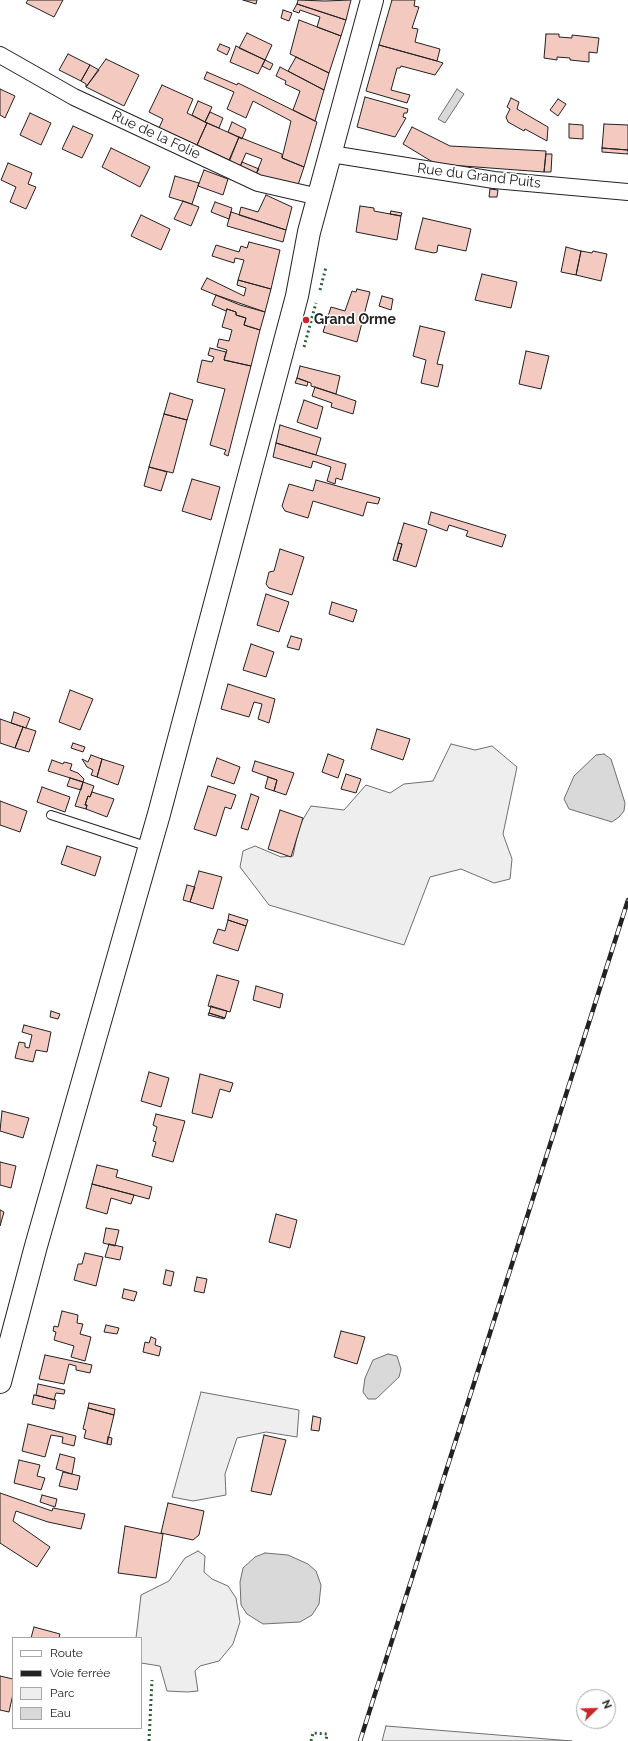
<!DOCTYPE html>
<meta charset="utf-8">
<style>
body{margin:0}
#map{position:relative;width:628px;height:1741px;overflow:hidden;background:#fff;font-family:Raleway,sans-serif}
canvas{display:block}
.legend{position:absolute;left:12px;top:1637px;width:130px;height:92px;box-sizing:border-box;background:#fff;border:1px solid #a7a7a7;margin:0;padding:5px 7px;list-style:none;font-size:12px;color:#222}
.legend li{display:flex;align-items:center;gap:8px;height:20px}
.legend b{width:20px;border:1px solid #a7a7a7}
.north{position:absolute;left:576px;top:1689px;width:40px;height:40px;box-sizing:border-box;background:#fff;border:1px solid #a7a7a7;border-radius:50%;rotate:67deg;font-size:11px;font-weight:700;line-height:16px;text-align:center;color:#222}
.north::after{content:'';display:block;margin:auto;width:14px;height:18px;background:#c62828;clip-path:polygon(50% 0,100% 100%,50% 72%,0 100%)}
</style>
<div id="map">
<canvas width="628" height="1741"></canvas>
<ul class="legend">
<li><b style="height:5px;background:#fff"></b>Route</li>
<li><b style="height:5px;background:#222"></b>Voie ferrée</li>
<li><b style="height:11px;background:#eee"></b>Parc</li>
<li><b style="height:11px;background:#d9d9d9"></b>Eau</li>
</ul>
<div class="north">N</div>
</div>
<script>
const c = document.querySelector('canvas').getContext('2d');
c.lineJoin = 'round';
function fill(path, color) {
  c.fillStyle = color;
  c.fill(path, 'evenodd');
}
function toPath(rows) {
  const path = new Path2D();
  for (const r of rows) {
    path.moveTo(r[0], r[1]);
    for (let i = 2; i < r.length; i += 2) path.lineTo(r[i], r[i + 1]);
  }
  return path;
}
function stroke(path, color, width, dash) {
  c.strokeStyle = color;
  c.lineWidth = width;
  c.lineCap = dash ? 'butt' : 'round';
  c.setLineDash(dash || []);
  c.stroke(path);
}
function drawText(font, color, halo, rows, align = 'center') {
  c.font = font + ' Raleway,sans-serif';
  c.lineWidth = 3;
  c.setLineDash([]);
  c.textBaseline = 'middle';
  c.strokeStyle = halo;
  c.fillStyle = color;
  for (const [text, x, y, turn = 0] of rows) {
    c.save();
    c.translate(x, y);
    c.rotate((+turn || 0) * Math.PI / 180);
    c.textAlign = isNaN(turn) ? turn : align;
    if (halo) c.strokeText(text, 0, 0);
    c.fillText(text, 0, 0);
    c.restore();
  }
}
const green = toPath([
 [451,744,475,750,492,746,517,767,503,834,512,859,510,879,494,883,461,869,430,877,404,945,269,905,240,867,243,851,255,846,281,857,293,856,299,826,311,806,344,810,366,785,390,793,404,784,433,781,451,744],
 [201,1392,299,1410,297,1437,266,1432,237,1438,225,1474,226,1495,193,1501,172,1497,201,1392],
 [198,1551,205,1556,204,1572,212,1579,228,1586,236,1598,240,1622,233,1644,219,1661,200,1666,195,1671,198,1691,187,1692,167,1691,160,1666,141,1663,141,1638,136,1638,141,1595,169,1581,185,1558,198,1551],
 [386,1726,572,1741,382,1741,386,1726]
]);
const water = toPath([
 [457,89,464,94,445,123,438,119,457,89],
 [604,754,611,759,625,803,624,811,619,817,612,822,569,809,564,799,574,776,596,755,604,754],
 [388,1354,397,1356,401,1369,399,1377,376,1399,368,1399,363,1392,365,1378,373,1360,388,1354],
 [265,1553,288,1555,308,1564,316,1571,321,1585,319,1604,312,1615,300,1622,263,1624,247,1614,241,1605,240,1582,243,1568,255,1557,265,1553]
]);
const building = toPath([
 [28,0,63,0,54,17,26,3,28,0],
 [243,0,257,0,256,4,243,0],
 [298,0,325,1,351,0,346,20,297,4,298,0],
 [392,0,415,0,414,6,419,7,412,28,418,29,415,42,440,49,437,61,379,45,392,0],
 [297,4,346,20,341,36,317,27,320,17,300,10,299,13,293,11,297,4],
 [283,10,292,13,289,21,281,18,283,10],
 [299,20,341,36,329,73,290,54,299,20],
 [247,33,272,45,265,60,239,48,247,33],
 [546,34,559,34,559,37,572,38,572,35,599,38,597,53,589,52,589,62,570,60,570,58,557,57,557,60,544,58,546,34],
 [220,44,230,48,227,55,217,50,220,44],
 [379,45,437,61,443,63,435,75,401,66,400,68,397,68,391,90,410,95,407,103,366,91,379,45],
 [236,46,265,60,258,74,230,62,236,46],
 [68,54,90,65,81,81,59,70,68,54],
 [296,57,329,73,324,90,288,71,296,57],
 [106,59,139,75,124,106,86,87,106,59],
 [265,60,273,64,270,70,262,66,265,60],
 [90,65,99,70,86,87,86,84,81,81,90,65],
 [280,67,324,90,315,121,293,110,300,91,285,84,286,81,276,76,280,67],
 [207,72,237,85,238,83,317,122,304,167,282,158,291,121,253,101,246,118,227,109,234,92,204,79,207,72],
 [162,85,193,99,187,113,207,123,197,145,159,128,163,119,149,112,162,85],
 [0,89,15,96,5,118,0,115,0,89],
 [365,97,408,109,407,113,404,113,403,117,406,118,395,137,357,127,365,97],
 [511,98,519,102,517,109,548,127,547,141,525,129,524,131,508,122,506,117,510,109,507,107,511,98],
 [558,99,566,104,558,116,550,110,558,99],
 [198,101,212,107,205,122,192,115,198,101],
 [210,112,223,118,219,128,205,122,210,112],
 [30,113,51,123,41,145,20,135,30,113],
 [232,122,246,129,242,139,228,132,232,122],
 [207,123,239,137,229,160,197,145,207,123],
 [569,124,583,125,583,139,569,138,569,124],
 [604,124,628,125,628,150,602,148,604,124],
 [73,126,93,135,82,158,62,149,73,126],
 [412,127,450,146,546,151,544,172,436,164,403,144,412,127],
 [239,137,282,154,282,158,304,167,297,188,256,174,262,159,246,153,240,167,229,162,239,137],
 [111,148,150,167,140,187,102,167,111,148],
 [602,148,628,150,628,154,602,152,602,148],
 [546,154,552,154,551,172,544,172,546,154],
 [242,162,259,169,256,174,240,167,242,162],
 [8,163,32,173,28,184,36,187,26,209,10,202,16,187,1,180,8,163],
 [204,170,228,179,223,195,198,186,204,170],
 [175,176,199,183,192,204,169,197,175,176],
 [490,189,498,190,497,197,489,197,490,189],
 [266,195,292,207,286,230,239,215,241,207,258,212,266,195],
 [183,201,199,207,191,226,174,219,183,201],
 [215,202,232,208,229,219,211,212,215,202],
 [360,206,374,208,374,211,401,216,397,240,356,232,360,206],
 [391,211,402,213,401,216,390,214,391,211],
 [231,212,286,230,283,242,227,226,231,212],
 [141,215,170,229,161,250,131,236,141,215],
 [423,218,471,229,466,251,438,245,437,252,434,253,415,249,423,218],
 [249,242,280,250,271,289,238,280,244,260,235,258,234,263,212,256,216,245,239,252,241,246,247,248,249,242],
 [566,247,581,251,576,275,561,272,566,247],
 [581,251,592,253,593,251,607,254,601,281,576,275,581,251],
 [482,274,517,282,511,308,475,300,482,274],
 [207,278,244,296,246,288,237,285,238,280,271,289,265,312,240,305,201,289,207,278],
 [357,289,370,292,357,342,323,332,331,307,345,311,352,291,356,292,357,289],
 [216,295,265,312,260,330,244,325,246,318,236,315,236,312,227,309,226,311,212,305,216,295],
 [382,296,393,299,391,310,379,306,382,296],
 [227,309,236,312,236,315,246,318,244,325,260,330,251,366,224,360,227,350,217,347,219,339,229,341,232,330,222,327,227,309],
 [420,326,445,332,437,364,443,365,438,387,421,383,426,360,413,356,420,326],
 [210,348,226,352,224,360,251,366,228,456,224,454,226,450,210,445,225,389,197,382,202,360,212,362,214,357,208,355,210,348],
 [526,351,549,356,541,389,519,384,526,351],
 [300,366,340,376,336,394,311,386,311,383,297,378,300,366],
 [297,378,308,382,307,386,295,383,297,378],
 [315,387,356,401,353,414,331,407,332,403,312,396,315,387],
 [170,393,193,400,187,420,164,414,170,393],
 [304,400,323,407,317,429,297,422,304,400],
 [164,414,187,420,173,473,149,467,164,414],
 [280,425,321,438,316,455,276,443,280,425],
 [276,443,346,464,342,480,336,478,335,484,327,481,331,467,313,461,311,468,273,457,276,443],
 [149,467,167,472,161,491,144,486,149,467],
 [192,479,220,487,211,520,182,511,192,479],
 [316,480,380,498,378,504,367,502,363,516,313,501,308,518,285,511,282,506,289,484,313,491,316,480],
 [431,512,506,535,502,547,466,536,468,531,449,525,447,531,428,524,431,512],
 [404,523,427,530,416,567,397,561,402,544,398,543,404,523],
 [398,543,402,544,397,561,393,560,398,543],
 [280,549,304,557,292,595,269,588,266,584,269,572,274,571,280,549],
 [266,594,289,602,279,632,257,625,266,594],
 [332,602,357,610,353,622,329,614,332,602],
 [291,636,302,639,299,650,287,647,291,636],
 [251,644,274,652,266,677,243,670,251,644],
 [228,684,275,699,269,723,258,719,262,704,254,702,249,717,221,709,228,684],
 [70,690,93,699,80,730,59,722,70,690],
 [14,712,30,718,26,728,11,723,14,712],
 [0,719,23,727,15,748,0,743,0,719],
 [23,727,36,731,29,752,15,748,23,727],
 [377,729,410,739,403,760,371,749,377,729],
 [73,743,85,747,83,752,71,748,73,743],
 [328,754,344,760,338,778,322,772,328,754],
 [91,755,102,759,97,777,91,775,93,770,87,767,82,759,88,762,91,755],
 [217,758,240,767,234,784,211,776,217,758],
 [102,759,124,766,118,785,97,777,102,759],
 [52,760,63,764,64,762,72,764,70,770,78,773,84,779,83,782,48,771,52,760],
 [255,761,294,773,286,795,274,791,277,780,252,771,255,761],
 [346,774,361,779,356,793,341,789,346,774],
 [268,777,277,780,274,791,265,788,268,777],
 [70,778,83,782,81,790,67,786,70,778],
 [83,782,94,786,90,797,88,796,85,805,87,805,86,809,75,806,83,782],
 [208,786,236,795,231,809,225,807,216,836,194,829,208,786],
 [42,787,70,797,65,812,37,802,42,787],
 [92,792,114,799,107,817,86,809,87,805,85,805,88,796,90,797,92,792],
 [251,794,259,797,248,830,241,828,251,794],
 [0,801,27,811,20,832,0,825,0,801],
 [280,810,303,818,291,857,268,849,280,810],
 [67,846,101,857,95,876,61,864,67,846],
 [199,871,222,877,213,909,190,902,199,871],
 [187,885,195,887,190,902,183,900,187,885],
 [229,914,248,920,246,926,228,920,229,914],
 [228,920,246,926,238,951,213,943,218,929,225,931,228,920],
 [217,975,239,981,230,1012,208,1006,217,975],
 [256,986,283,994,280,1008,253,1000,256,986],
 [211,1006,227,1011,225,1018,209,1013,211,1006],
 [51,1011,60,1014,58,1019,50,1017,51,1011],
 [209,1013,225,1018,224,1019,208,1015,209,1013],
 [24,1025,51,1032,47,1052,36,1050,33,1062,15,1058,19,1042,25,1043,25,1047,29,1048,32,1035,22,1032,24,1025],
 [149,1072,169,1078,161,1107,141,1101,149,1072],
 [200,1074,233,1083,230,1092,220,1089,212,1118,192,1113,200,1074],
 [2,1111,29,1118,23,1138,0,1131,2,1111],
 [156,1114,185,1121,173,1162,152,1156,156,1142,153,1141,157,1127,153,1125,156,1114],
 [0,1162,16,1166,11,1188,0,1185,0,1162],
 [97,1165,118,1170,116,1177,152,1187,149,1199,92,1184,97,1165],
 [92,1184,134,1195,131,1204,111,1198,107,1214,86,1208,92,1184],
 [0,1210,4,1212,0,1226,0,1210],
 [276,1214,297,1220,290,1248,269,1242,276,1214],
 [106,1228,119,1230,115,1246,103,1243,106,1228],
 [109,1244,123,1247,120,1260,105,1257,109,1244],
 [85,1253,103,1257,96,1286,74,1280,78,1264,82,1264,85,1253],
 [166,1270,174,1272,171,1286,163,1284,166,1270],
 [197,1277,207,1279,204,1293,194,1291,197,1277],
 [124,1289,137,1292,134,1301,122,1298,124,1289],
 [62,1311,78,1315,77,1323,83,1324,80,1334,91,1337,85,1361,71,1357,74,1346,54,1340,56,1332,53,1331,54,1326,58,1327,62,1311],
 [106,1325,119,1328,117,1334,104,1332,106,1325],
 [341,1331,365,1337,357,1364,334,1357,341,1331],
 [151,1337,156,1339,155,1345,161,1347,159,1356,143,1352,145,1342,149,1343,151,1337],
 [45,1355,92,1365,90,1373,76,1370,76,1366,69,1364,64,1384,39,1379,45,1355],
 [38,1384,65,1390,64,1394,56,1393,54,1400,36,1395,38,1384],
 [34,1395,56,1400,54,1409,32,1404,34,1395],
 [89,1403,115,1409,114,1415,88,1408,89,1403],
 [88,1408,114,1415,107,1444,84,1438,86,1430,83,1429,88,1408],
 [313,1416,321,1418,319,1431,311,1430,313,1416],
 [28,1424,76,1436,74,1446,62,1443,63,1437,51,1435,45,1457,22,1451,28,1424],
 [264,1435,286,1440,271,1495,251,1491,264,1435],
 [108,1437,112,1438,111,1445,107,1444,108,1437],
 [60,1454,75,1458,72,1474,56,1469,60,1454],
 [19,1460,40,1465,37,1476,45,1478,41,1490,14,1483,19,1460],
 [63,1472,80,1476,77,1490,59,1486,63,1472],
 [0,1493,52,1511,53,1508,85,1514,81,1529,48,1522,16,1511,13,1521,50,1547,37,1567,0,1543,0,1493],
 [42,1495,57,1499,55,1507,40,1502,42,1495],
 [168,1503,204,1511,199,1535,193,1540,161,1533,168,1503],
 [125,1526,163,1534,156,1578,118,1573,125,1526],
 [34,1627,60,1634,59,1638,31,1638,34,1627],
 [0,1676,13,1679,13,1694,9,1712,0,1710,0,1676]
]);
const service = toPath([
 [51,815,149,847]
]);
const minor = toPath([
 [0,55,74,97,258,183,319,197],
 [331,154,494,180,628,192]
]);
const primary = toPath([
 [0,1382,36,1246,159,814,297,296,309,232,372,0]
]);
const rail = toPath([
 [360,1741,628,900]
]);
const hedge = toPath([
 [320,290,326,267],
 [304,347,316,303],
 [149,1741,152,1680],
 [311,1741,313,1733,327,1734,326,1741]
]);
const markers = [
 [306,320,4,"#c62828"]
];
const streetNames = [
 ["Rue de la Folie",156,135,25],
 ["Rue du Grand Puits",479,176,7]
];
const poiNames = [
 ["Grand Orme",314,320]
];
fill(green, '#eee');
stroke(green, '#6f6f6f', 1);
fill(water, '#d9d9d9');
stroke(water, '#6f6f6f', 1);
fill(building, '#f3c9c0');
stroke(building, '#222', 1);
stroke(service, '#222', 10);
stroke(minor, '#222', 18);
stroke(primary, '#222', 24);
stroke(service, '#fff', 8);
stroke(minor, '#fff', 16);
stroke(primary, '#fff', 22);
stroke(rail, '#222', 4.5);
stroke(rail, '#fff', 3, [9]);
stroke(hedge, '#2f5e38', 3, [2, 3]);
for (const [x, y, r, color] of markers) {
  const dot = new Path2D();
  dot.arc(x, y, r, 0, 2 * Math.PI);
  c.fillStyle = color;
  c.fill(dot);
  stroke(dot, '#fff', 1.5);
}
drawText('14px', '#222', '#fff', streetNames);
drawText('bold 14px', '#222', '#fff', poiNames, 'left');
</script>
